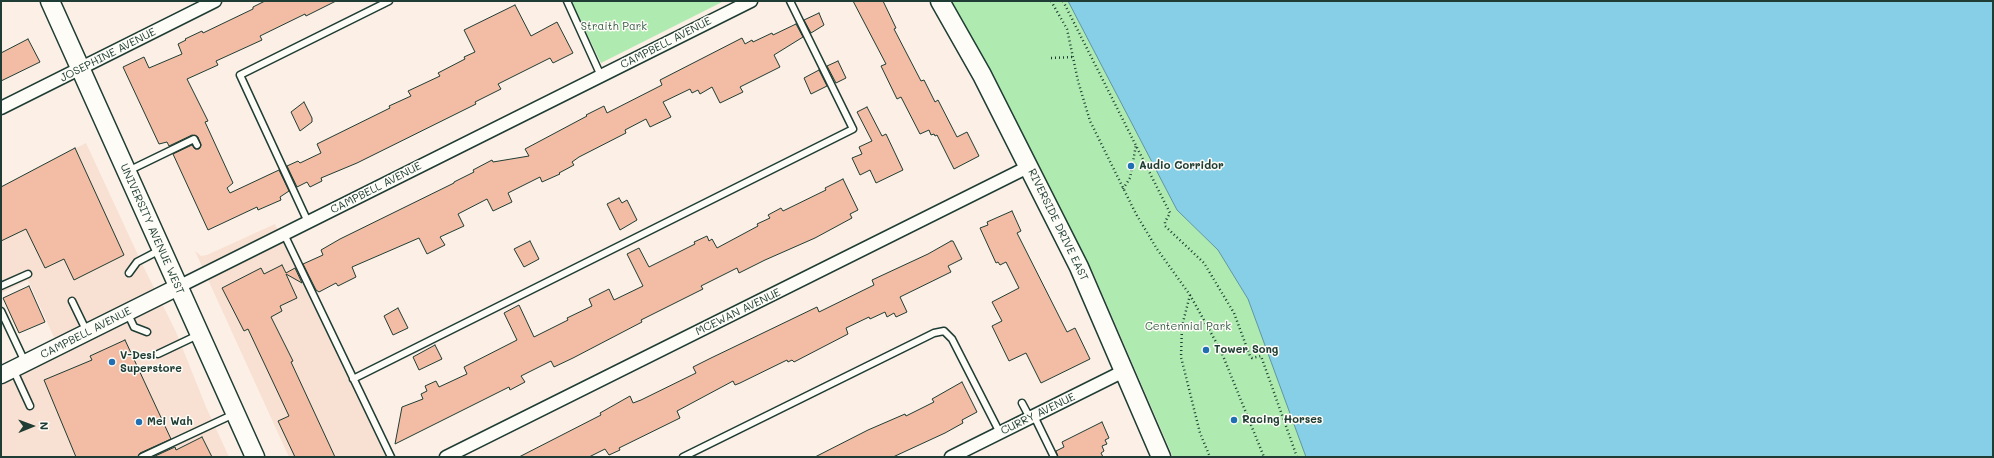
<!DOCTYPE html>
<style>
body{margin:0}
#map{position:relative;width:1994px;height:458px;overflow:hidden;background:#fbefe6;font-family:Mali,sans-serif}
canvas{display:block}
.frame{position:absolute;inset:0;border:2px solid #1f3d34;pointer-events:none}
.north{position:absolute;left:12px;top:406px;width:40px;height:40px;-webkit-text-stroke:3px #fdfcf7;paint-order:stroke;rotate:89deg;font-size:11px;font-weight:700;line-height:16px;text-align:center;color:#1f3d34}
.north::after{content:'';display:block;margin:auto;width:14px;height:18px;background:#1f3d34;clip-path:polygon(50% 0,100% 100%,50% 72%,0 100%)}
</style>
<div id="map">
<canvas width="1994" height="458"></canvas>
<div class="frame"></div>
<div class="north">N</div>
</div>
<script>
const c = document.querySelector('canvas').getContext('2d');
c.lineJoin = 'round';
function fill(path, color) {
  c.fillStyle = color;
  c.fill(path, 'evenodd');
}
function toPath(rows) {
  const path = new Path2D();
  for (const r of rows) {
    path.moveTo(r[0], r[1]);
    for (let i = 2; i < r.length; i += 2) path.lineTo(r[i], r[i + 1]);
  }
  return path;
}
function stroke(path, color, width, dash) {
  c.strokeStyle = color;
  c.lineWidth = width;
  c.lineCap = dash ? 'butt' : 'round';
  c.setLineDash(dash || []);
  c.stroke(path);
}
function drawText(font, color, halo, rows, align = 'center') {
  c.font = font + ' Mali,sans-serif';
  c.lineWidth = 3;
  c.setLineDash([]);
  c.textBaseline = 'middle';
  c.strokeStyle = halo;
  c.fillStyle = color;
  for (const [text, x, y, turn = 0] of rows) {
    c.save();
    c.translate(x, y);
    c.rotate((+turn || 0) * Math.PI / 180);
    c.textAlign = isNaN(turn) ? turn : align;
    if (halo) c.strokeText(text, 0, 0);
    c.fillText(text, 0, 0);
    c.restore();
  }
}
const built = toPath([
 [86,143,144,268,176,332,206,407,229,457,1,457,1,384,62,355,28,280,1,293,1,187],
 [275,224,311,300,387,457,289,457,195,251,201,256,207,255]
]);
const green = toPath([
 [571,1,724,1,601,63],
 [950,1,1068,1,1177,210,1218,250,1248,299,1306,457,1173,457,1094,275,994,76]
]);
const water = toPath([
 [1068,1,1993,1,1993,457,1306,457,1248,299,1218,250,1177,210,1068,1]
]);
const building = toPath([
 [265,1,336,1,306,16,305,14,260,36,262,40,216,61,218,65,187,79,208,121,205,122,233,183,227,188,230,193,279,170,289,191,280,197,281,200,258,210,257,207,208,230,173,154,192,145,195,149,199,149,201,145,198,137,192,135,169,146,167,142,159,144,123,67,144,57,149,68,182,54,178,44,186,40,185,39,202,31,203,33,253,9,253,7,265,1],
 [853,1,883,1,896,28,894,29,921,81,924,80,935,102,938,100,957,137,967,132,979,156,954,169,937,135,935,136,934,134,931,135,929,130,920,134,901,97,897,99,881,66,886,64,853,1],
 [515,5,531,36,557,22,573,53,553,63,550,58,498,84,501,89,475,102,476,104,357,163,321,178,322,181,310,187,307,182,297,187,287,166,298,161,300,163,321,153,317,144,390,108,389,106,411,96,408,91,440,76,438,73,465,59,464,57,475,52,464,30,515,5],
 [819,13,824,25,811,33,804,20,819,13],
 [796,24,803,37,774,55,780,67,740,87,743,92,720,103,712,87,700,94,698,90,692,93,690,89,663,102,671,117,650,127,646,119,625,130,626,133,579,157,572,162,574,165,559,173,560,174,542,182,540,177,508,193,512,202,493,211,487,199,458,214,464,226,440,237,445,245,427,254,419,238,352,267,356,277,338,286,336,283,319,292,316,290,303,264,323,255,321,250,340,239,454,183,454,182,474,172,473,170,492,160,493,162,529,156,525,149,587,116,586,115,604,106,607,113,662,85,660,80,742,38,745,44,752,40,753,42,772,33,773,35,796,24],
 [28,39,40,62,1,81,1,53,28,39],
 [838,61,846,78,836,83,827,66,838,61],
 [819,70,827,86,811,94,804,78,819,70],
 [304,102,312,118,312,122,300,131,291,112,304,102],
 [867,107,882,136,886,134,903,170,876,183,870,170,860,175,852,158,862,154,859,147,872,141,857,112,867,107],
 [75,148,124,255,74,280,64,259,45,268,26,229,1,241,1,187,75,148],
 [843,179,858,210,850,214,852,218,815,238,765,260,739,273,737,268,701,286,703,289,641,320,642,322,573,358,554,367,551,361,521,376,525,382,510,390,509,387,395,444,402,407,423,399,421,394,427,391,425,386,436,381,439,387,467,374,464,367,517,340,504,313,519,305,534,337,568,320,567,318,592,306,589,299,609,289,614,300,643,286,627,254,639,248,649,267,695,244,694,242,707,236,709,241,712,239,717,248,758,226,757,224,770,218,768,215,781,208,783,211,826,190,825,188,843,179],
 [619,198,622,203,627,200,637,220,620,230,607,204,619,198],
 [1012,211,1021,231,1017,233,1067,332,1075,328,1090,359,1041,383,1026,353,1009,361,992,326,1002,321,992,302,1019,288,1006,262,1000,265,998,262,996,263,980,228,988,225,987,222,1012,211],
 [530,241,539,259,524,267,514,249,530,241],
 [951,241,953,241,962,259,948,266,951,272,900,297,907,312,896,317,894,313,887,317,885,312,870,319,869,317,846,328,848,334,794,362,792,360,788,362,787,360,740,383,735,385,733,381,677,411,680,418,619,448,620,450,609,455,605,449,589,457,519,457,601,415,600,413,630,396,633,403,641,400,696,373,693,367,711,358,817,307,819,312,874,285,872,280,928,254,951,241],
 [282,265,286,273,295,268,302,283,286,274,297,298,280,306,282,311,271,317,293,361,291,362,335,457,295,457,278,421,289,416,248,329,244,331,222,288,261,268,264,274,282,265],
 [29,286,45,322,19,333,3,298,29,286],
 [398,308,408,328,393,335,384,316,398,308],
 [125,340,171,439,140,453,138,457,76,457,44,380,92,360,90,356,125,340],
 [435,345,442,359,419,370,413,357,435,345],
 [962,382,977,412,962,420,963,423,945,433,893,457,815,457,868,430,905,414,906,416,934,402,932,399,962,382],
 [1102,422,1109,438,1105,440,1107,444,1102,446,1104,451,1101,453,1103,457,1058,457,1056,451,1064,447,1062,442,1102,422],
 [202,437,212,457,153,457,175,447,176,450,202,437]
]);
const path = toPath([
 [1051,1,1067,29,1078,81,1090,121,1136,214,1157,249,1190,295,1221,351,1264,457],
 [1063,1,1170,213,1165,222,1165,226,1204,263,1234,313,1250,356,1252,358,1261,356,1297,457],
 [1051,58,1073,57],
 [1123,189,1130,178,1136,145],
 [1190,295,1182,326,1181,357,1200,433,1210,457]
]);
const service = toPath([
 [567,1,601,76],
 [128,171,194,139,197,145],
 [308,222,240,75,389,1],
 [284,234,391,457],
 [129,273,137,262,160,250],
 [1,286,28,274],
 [72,301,87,332],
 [1,311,25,362],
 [127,312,134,327,147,332],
 [158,354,198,335],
 [13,369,30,406],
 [353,379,853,129,790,1],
 [1022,403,1030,418],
 [1034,416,1054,457],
 [142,457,234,414],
 [683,457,934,333,944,331,952,339,1000,433]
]);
const minor = toPath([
 [1,108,215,1],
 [178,287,751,1],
 [446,457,1030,166],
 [951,457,1124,371]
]);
const tertiary = toPath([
 [1,375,178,287]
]);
const secondary = toPath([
 [50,1,255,457],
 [940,1,982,75,1079,267,1161,457]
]);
const markers = [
 [1131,166,4,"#1f6fb2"],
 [1206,350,4,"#1f6fb2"],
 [112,362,4,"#1f6fb2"],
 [1234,420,4,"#1f6fb2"],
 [139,422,4,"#1f6fb2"]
];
const parkNames = [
 ["Straith Park",614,27],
 ["Centennial Park",1188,327]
];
const streetNames = [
 ["CAMPBELL AVENUE",666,43,-27],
 ["JOSEPHINE AVENUE",108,55,-27],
 ["CAMPBELL AVENUE",376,188,-27],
 ["RIVERSIDE DRIVE EAST",1058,225,64],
 ["UNIVERSITY AVENUE WEST",152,229,66],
 ["MCEWAN AVENUE",738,312,-26],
 ["CAMPBELL AVENUE",86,333,-27],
 ["CURRY AVENUE",1038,414,-26]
];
const poiNames = [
 ["Audio Corridor",1139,166],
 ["Tower Song",1214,350],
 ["V-Desi",120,356],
 ["Superstore",120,369],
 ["Racing Horses",1242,420],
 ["Mei Wah",147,422]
];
fill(built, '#f8e0d2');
fill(green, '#afebb0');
fill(water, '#86cfe7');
stroke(water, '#5d959f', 1);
fill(building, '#f2bda4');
stroke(building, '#1f3d34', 1);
stroke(service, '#1f3d34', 9);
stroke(minor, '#1f3d34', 15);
stroke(tertiary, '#1f3d34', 19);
stroke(secondary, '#1f3d34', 21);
stroke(path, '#1f3d34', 2.5, [1, 3]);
stroke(service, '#fdfcf7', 6);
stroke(minor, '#fdfcf7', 12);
stroke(tertiary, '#fdfcf7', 16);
stroke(secondary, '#fdfcf7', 18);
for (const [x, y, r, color] of markers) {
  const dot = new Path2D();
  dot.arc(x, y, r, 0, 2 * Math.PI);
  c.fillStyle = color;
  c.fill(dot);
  stroke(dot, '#fdfcf7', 1.5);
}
drawText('11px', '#3c604d', '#fdfcf7', parkNames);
drawText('11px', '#1f3d34', '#fdfcf7', streetNames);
drawText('bold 11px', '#1f3d34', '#fdfcf7', poiNames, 'left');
</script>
